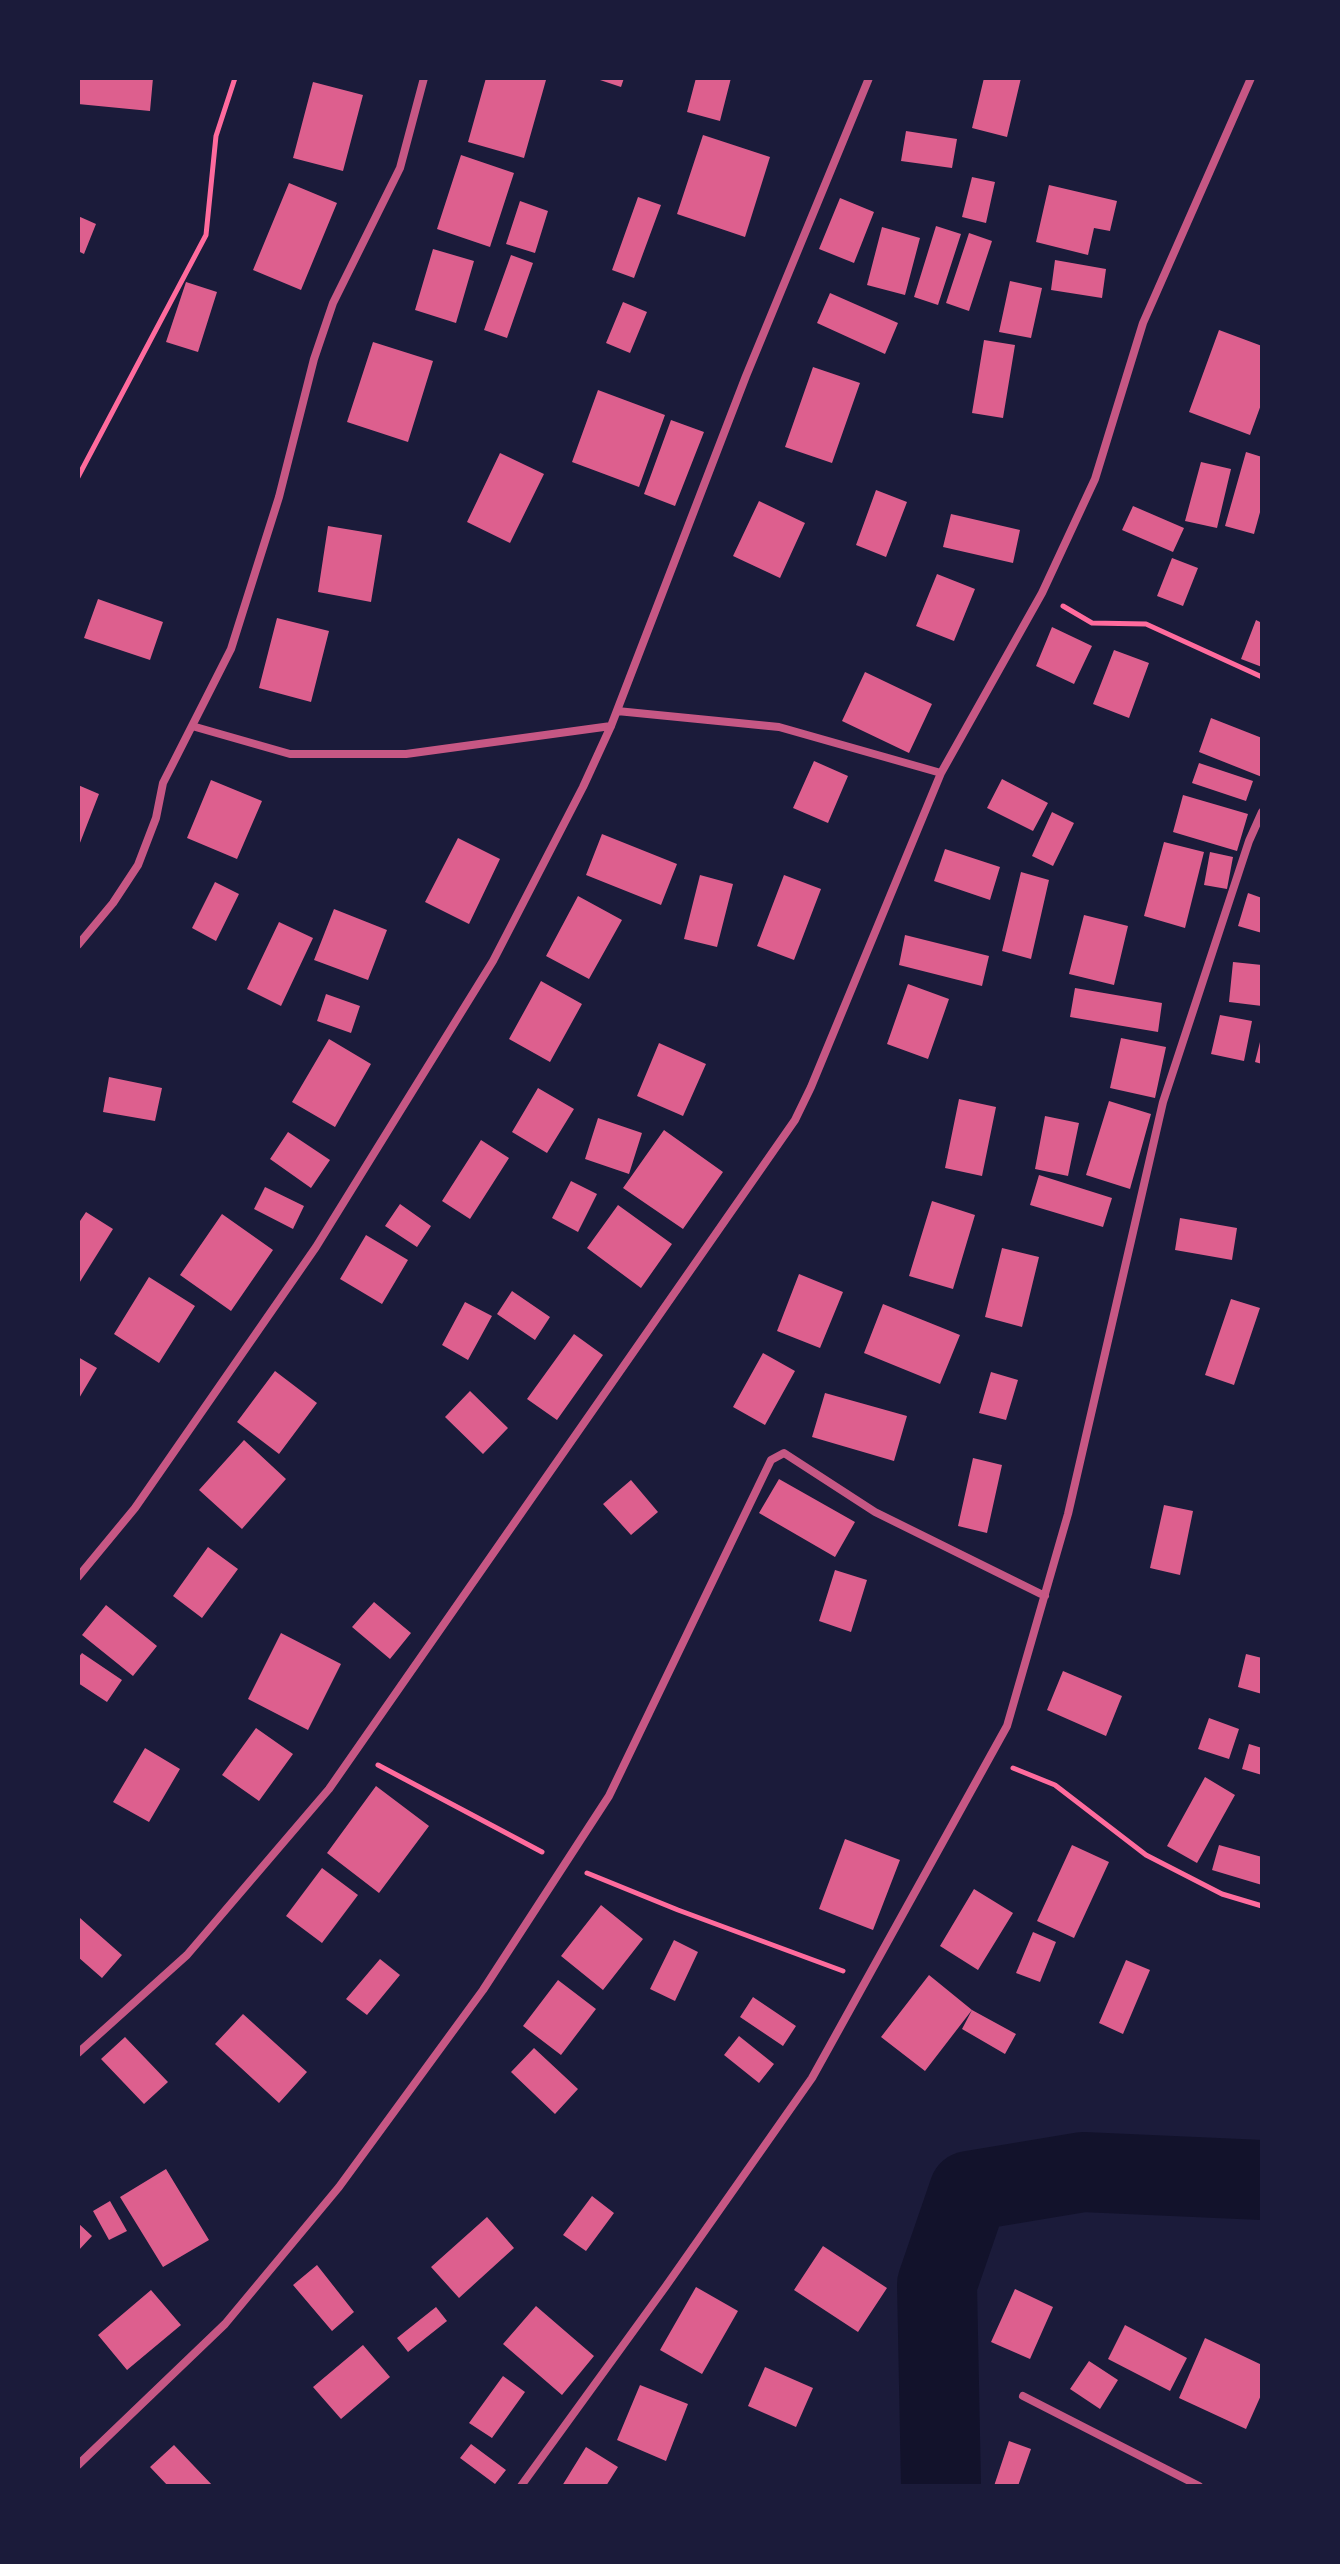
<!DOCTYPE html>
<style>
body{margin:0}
#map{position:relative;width:1340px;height:2564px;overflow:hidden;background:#1b1b3a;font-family:Cabin,sans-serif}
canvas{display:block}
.frame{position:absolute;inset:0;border:80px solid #1b1b3a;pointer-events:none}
</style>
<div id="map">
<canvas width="1340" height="2564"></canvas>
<div class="frame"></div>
</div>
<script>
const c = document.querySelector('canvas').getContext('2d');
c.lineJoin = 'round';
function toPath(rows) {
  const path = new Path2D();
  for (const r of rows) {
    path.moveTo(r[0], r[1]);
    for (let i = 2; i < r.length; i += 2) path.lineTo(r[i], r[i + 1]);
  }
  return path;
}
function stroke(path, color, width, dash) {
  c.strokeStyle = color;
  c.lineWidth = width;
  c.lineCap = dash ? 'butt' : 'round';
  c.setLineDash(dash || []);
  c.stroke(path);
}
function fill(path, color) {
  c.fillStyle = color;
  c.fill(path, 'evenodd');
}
const river = toPath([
 [941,2486,937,2284,969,2191,1083,2172,1262,2180]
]);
const building = toPath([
 [79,78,153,78,150,111,78,104],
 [486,78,546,80,524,158,468,142],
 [594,78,624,78,621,87],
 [696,78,731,78,720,121,687,112],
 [984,78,1021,78,1007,137,972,128],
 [313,82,363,95,343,171,293,158],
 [906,131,957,139,952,168,901,161],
 [703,135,770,157,745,237,677,214],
 [461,155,514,173,490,247,437,229],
 [972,177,995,182,986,223,962,217],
 [289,183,337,203,301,290,253,270],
 [1049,185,1117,201,1110,231,1094,228,1088,255,1036,242],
 [638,197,661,205,634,278,612,270],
 [840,198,874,212,854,263,819,249],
 [520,201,548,211,535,253,506,244],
 [78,216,96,224,84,254,78,251],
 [936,226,961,234,938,305,914,297],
 [882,227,920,238,905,295,867,285],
 [969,233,992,241,969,311,946,303],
 [433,249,474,261,456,323,415,310],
 [511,255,533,263,507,338,484,330],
 [1055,260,1106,269,1102,298,1051,290],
 [1010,281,1042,288,1031,338,999,332],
 [186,282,217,292,198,352,166,342],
 [830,293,898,323,885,354,817,323],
 [623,302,647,312,630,353,606,343],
 [1219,330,1262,346,1262,402,1250,435,1189,412],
 [984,340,1015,345,1003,418,972,413],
 [373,342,433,361,408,442,347,422],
 [813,367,860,383,832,463,785,447],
 [598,390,665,415,639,487,572,462],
 [671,420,704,432,675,506,644,494],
 [1246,452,1262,457,1262,505,1254,534,1225,526],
 [500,453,544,474,510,543,467,522],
 [1201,462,1231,469,1217,528,1185,521],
 [876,490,907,502,886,557,856,545],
 [759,501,805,523,780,578,733,556],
 [1133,506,1184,528,1173,552,1122,530],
 [951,514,1020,530,1013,563,943,547],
 [328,526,382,535,371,602,318,592],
 [1172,558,1198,568,1183,606,1157,596],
 [937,574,975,589,954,641,916,626],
 [98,599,163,622,150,660,84,638],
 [277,618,329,631,311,702,259,688],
 [1256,620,1262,623,1262,667,1241,659],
 [1052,627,1092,646,1074,684,1036,666],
 [1114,650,1149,663,1129,718,1093,704],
 [865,672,932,704,909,753,842,721],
 [1211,718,1262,738,1262,777,1199,752],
 [814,761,848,776,828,823,793,808],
 [1199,763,1253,781,1246,801,1192,783],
 [1002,779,1048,803,1033,831,987,808],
 [211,780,262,801,237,859,187,838],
 [78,785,99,794,78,848],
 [1183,795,1248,814,1237,851,1173,832],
 [1052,812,1074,823,1053,866,1032,856],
 [602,834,677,864,661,905,586,875],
 [458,838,500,859,469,924,425,902],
 [1164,842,1204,852,1185,928,1144,916],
 [945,849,1000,867,990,900,934,881],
 [1210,852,1233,857,1227,889,1204,885],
 [1021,872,1049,880,1031,959,1002,951],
 [700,875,733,884,717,947,684,939],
 [784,875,821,889,794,960,757,946],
 [215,882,239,894,216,941,192,928],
 [1248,893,1262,898,1262,933,1238,926],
 [578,896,622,920,589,979,546,956],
 [334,909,387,930,368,980,314,960],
 [1084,915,1128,926,1114,985,1069,974],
 [279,922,313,938,281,1006,247,989],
 [905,935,989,956,982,986,899,965],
 [1233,962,1262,965,1262,1006,1229,1002],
 [541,981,582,1004,550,1062,509,1039],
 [908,984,949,999,928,1059,887,1044],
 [1075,988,1162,1003,1158,1032,1070,1017],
 [326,994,360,1006,351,1033,317,1021],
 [1220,1015,1252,1021,1244,1061,1211,1054],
 [1121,1038,1166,1047,1155,1098,1110,1088],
 [1261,1038,1262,1038,1262,1064,1255,1062],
 [329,1039,371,1064,335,1127,292,1102],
 [659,1043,706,1064,683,1116,637,1096],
 [109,1077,162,1088,155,1121,103,1112],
 [538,1088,574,1109,547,1153,512,1132],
 [959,1099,996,1107,982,1176,945,1168],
 [1109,1101,1151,1114,1130,1189,1086,1175],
 [1045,1116,1079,1123,1068,1176,1035,1169],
 [598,1118,642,1133,629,1174,585,1159],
 [664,1130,723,1172,683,1229,623,1188],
 [288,1132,330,1160,311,1188,270,1159],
 [481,1140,509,1158,470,1219,442,1201],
 [1039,1175,1112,1198,1103,1227,1030,1205],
 [571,1181,597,1194,578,1232,552,1218],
 [265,1187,304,1206,293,1229,254,1209],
 [932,1201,975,1215,953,1289,909,1276],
 [400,1204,431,1226,417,1247,385,1226],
 [618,1205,672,1244,641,1288,587,1248],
 [86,1212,113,1229,78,1285,78,1224],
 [222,1214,273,1250,231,1311,180,1275],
 [1180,1218,1237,1228,1232,1260,1175,1250],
 [366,1235,408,1260,382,1304,340,1279],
 [1002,1248,1039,1257,1022,1327,985,1317],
 [799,1274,843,1292,820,1348,777,1331],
 [149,1277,195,1306,159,1363,114,1334],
 [512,1291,550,1317,535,1340,497,1314],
 [1231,1299,1260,1308,1234,1385,1205,1375],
 [465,1302,492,1316,468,1360,442,1345],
 [883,1304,960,1335,940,1384,864,1353],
 [574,1334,603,1355,557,1420,527,1399],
 [763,1353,795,1371,765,1425,733,1407],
 [78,1357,97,1368,78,1400],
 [275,1371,317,1403,279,1454,237,1422],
 [991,1372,1018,1380,1006,1420,979,1413],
 [470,1391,508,1428,483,1454,445,1417],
 [825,1393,907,1416,894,1461,812,1437],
 [244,1440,286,1479,242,1529,199,1490],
 [973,1458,1002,1465,987,1533,958,1526],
 [779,1479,855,1522,835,1557,759,1513],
 [631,1480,658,1512,631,1535,603,1504],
 [1164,1505,1193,1511,1180,1575,1150,1568],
 [208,1547,238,1569,202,1618,173,1596],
 [835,1570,867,1580,851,1632,819,1621],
 [374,1602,411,1633,390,1659,352,1627],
 [106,1605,157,1646,133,1676,82,1635],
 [281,1633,341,1664,308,1730,248,1699],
 [82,1653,122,1680,107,1702,78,1683,78,1658],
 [1246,1654,1262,1658,1262,1694,1238,1687],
 [1063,1671,1122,1696,1106,1736,1047,1710],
 [1209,1718,1239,1729,1229,1759,1198,1749],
 [256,1728,293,1754,259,1801,222,1775],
 [1249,1744,1262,1748,1262,1775,1242,1769],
 [145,1748,180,1769,149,1822,113,1802],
 [1205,1777,1235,1795,1197,1863,1167,1846],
 [376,1786,429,1826,379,1893,327,1853],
 [845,1839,900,1860,873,1930,819,1909],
 [1072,1845,1109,1862,1074,1938,1037,1921],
 [1219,1845,1262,1857,1262,1885,1212,1870],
 [322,1868,358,1895,322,1943,286,1916],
 [974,1889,1013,1913,978,1970,940,1946],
 [601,1905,643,1939,603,1990,561,1956],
 [80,1918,122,1955,102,1978,78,1957,78,1920],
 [1033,1932,1056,1942,1040,1982,1016,1973],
 [674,1940,698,1952,675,2001,650,1989],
 [380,1959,400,1975,367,2015,346,1999],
 [1126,1960,1150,1970,1123,2034,1099,2023],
 [929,1975,972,2010,1016,2034,1005,2054,962,2029,972,2010,925,2071,881,2037],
 [558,1980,596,2009,561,2055,523,2026],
 [753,1997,796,2026,783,2046,740,2017],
 [243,2014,307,2072,279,2103,215,2044],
 [739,2036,774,2064,759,2083,724,2055],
 [125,2037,168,2082,144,2104,101,2059],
 [534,2048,578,2089,555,2114,511,2072],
 [166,2169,209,2240,163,2267,120,2197],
 [592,2196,614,2213,586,2251,563,2235],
 [110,2201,127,2231,109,2240,93,2211],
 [487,2217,514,2248,459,2298,431,2267],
 [78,2223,92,2236,78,2251],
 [823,2246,887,2288,858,2332,794,2290],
 [317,2265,354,2312,332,2331,293,2285],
 [696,2287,738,2311,702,2374,660,2350],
 [1015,2289,1053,2307,1030,2359,991,2342],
 [151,2290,181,2325,127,2370,98,2335],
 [536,2306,594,2356,562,2395,503,2344],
 [436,2307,447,2321,408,2352,397,2338],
 [1125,2325,1187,2358,1170,2391,1108,2359],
 [1205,2338,1262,2365,1262,2393,1246,2429,1179,2398],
 [363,2345,390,2377,341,2419,313,2387],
 [1089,2361,1118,2380,1100,2409,1070,2389],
 [765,2367,813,2388,796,2427,748,2406],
 [503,2376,525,2392,492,2438,469,2423],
 [640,2385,688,2404,666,2461,617,2440],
 [1009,2441,1031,2449,1018,2486,994,2486],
 [471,2444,506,2470,495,2484,460,2458],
 [174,2445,213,2486,168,2486,150,2467],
 [586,2447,618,2467,606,2486,562,2486]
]);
const path = toPath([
 [78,477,206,235,216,136,235,78],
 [1063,606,1092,623,1146,624,1262,677],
 [378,1765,542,1852],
 [1013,1768,1055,1785,1146,1855,1222,1894,1262,1906],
 [587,1873,678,1910,843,1971]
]);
const minor = toPath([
 [617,711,779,727,941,773],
 [192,726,290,754,406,754,611,726],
 [78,945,113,903,138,865,156,818,163,783,231,649,279,497,314,359,333,303,400,168,424,78],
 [78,1577,135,1508,316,1247,493,961,583,787,611,726,746,376,869,78],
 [78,2053,187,1955,329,1789,795,1120,811,1087,941,773,1042,593,1095,479,1143,323,1251,78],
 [1023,2396,1199,2486],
 [78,2465,225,2324,339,2187,483,1990,609,1796,771,1460,784,1453,875,1512,1045,1596],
 [521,2486,666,2286,812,2078,1007,1726,1068,1514,1163,1102,1249,841,1262,812]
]);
stroke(river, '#12122b', 80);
fill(building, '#dd5f8e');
stroke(path, '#ff6b9d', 5);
stroke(minor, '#c65784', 8);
</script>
